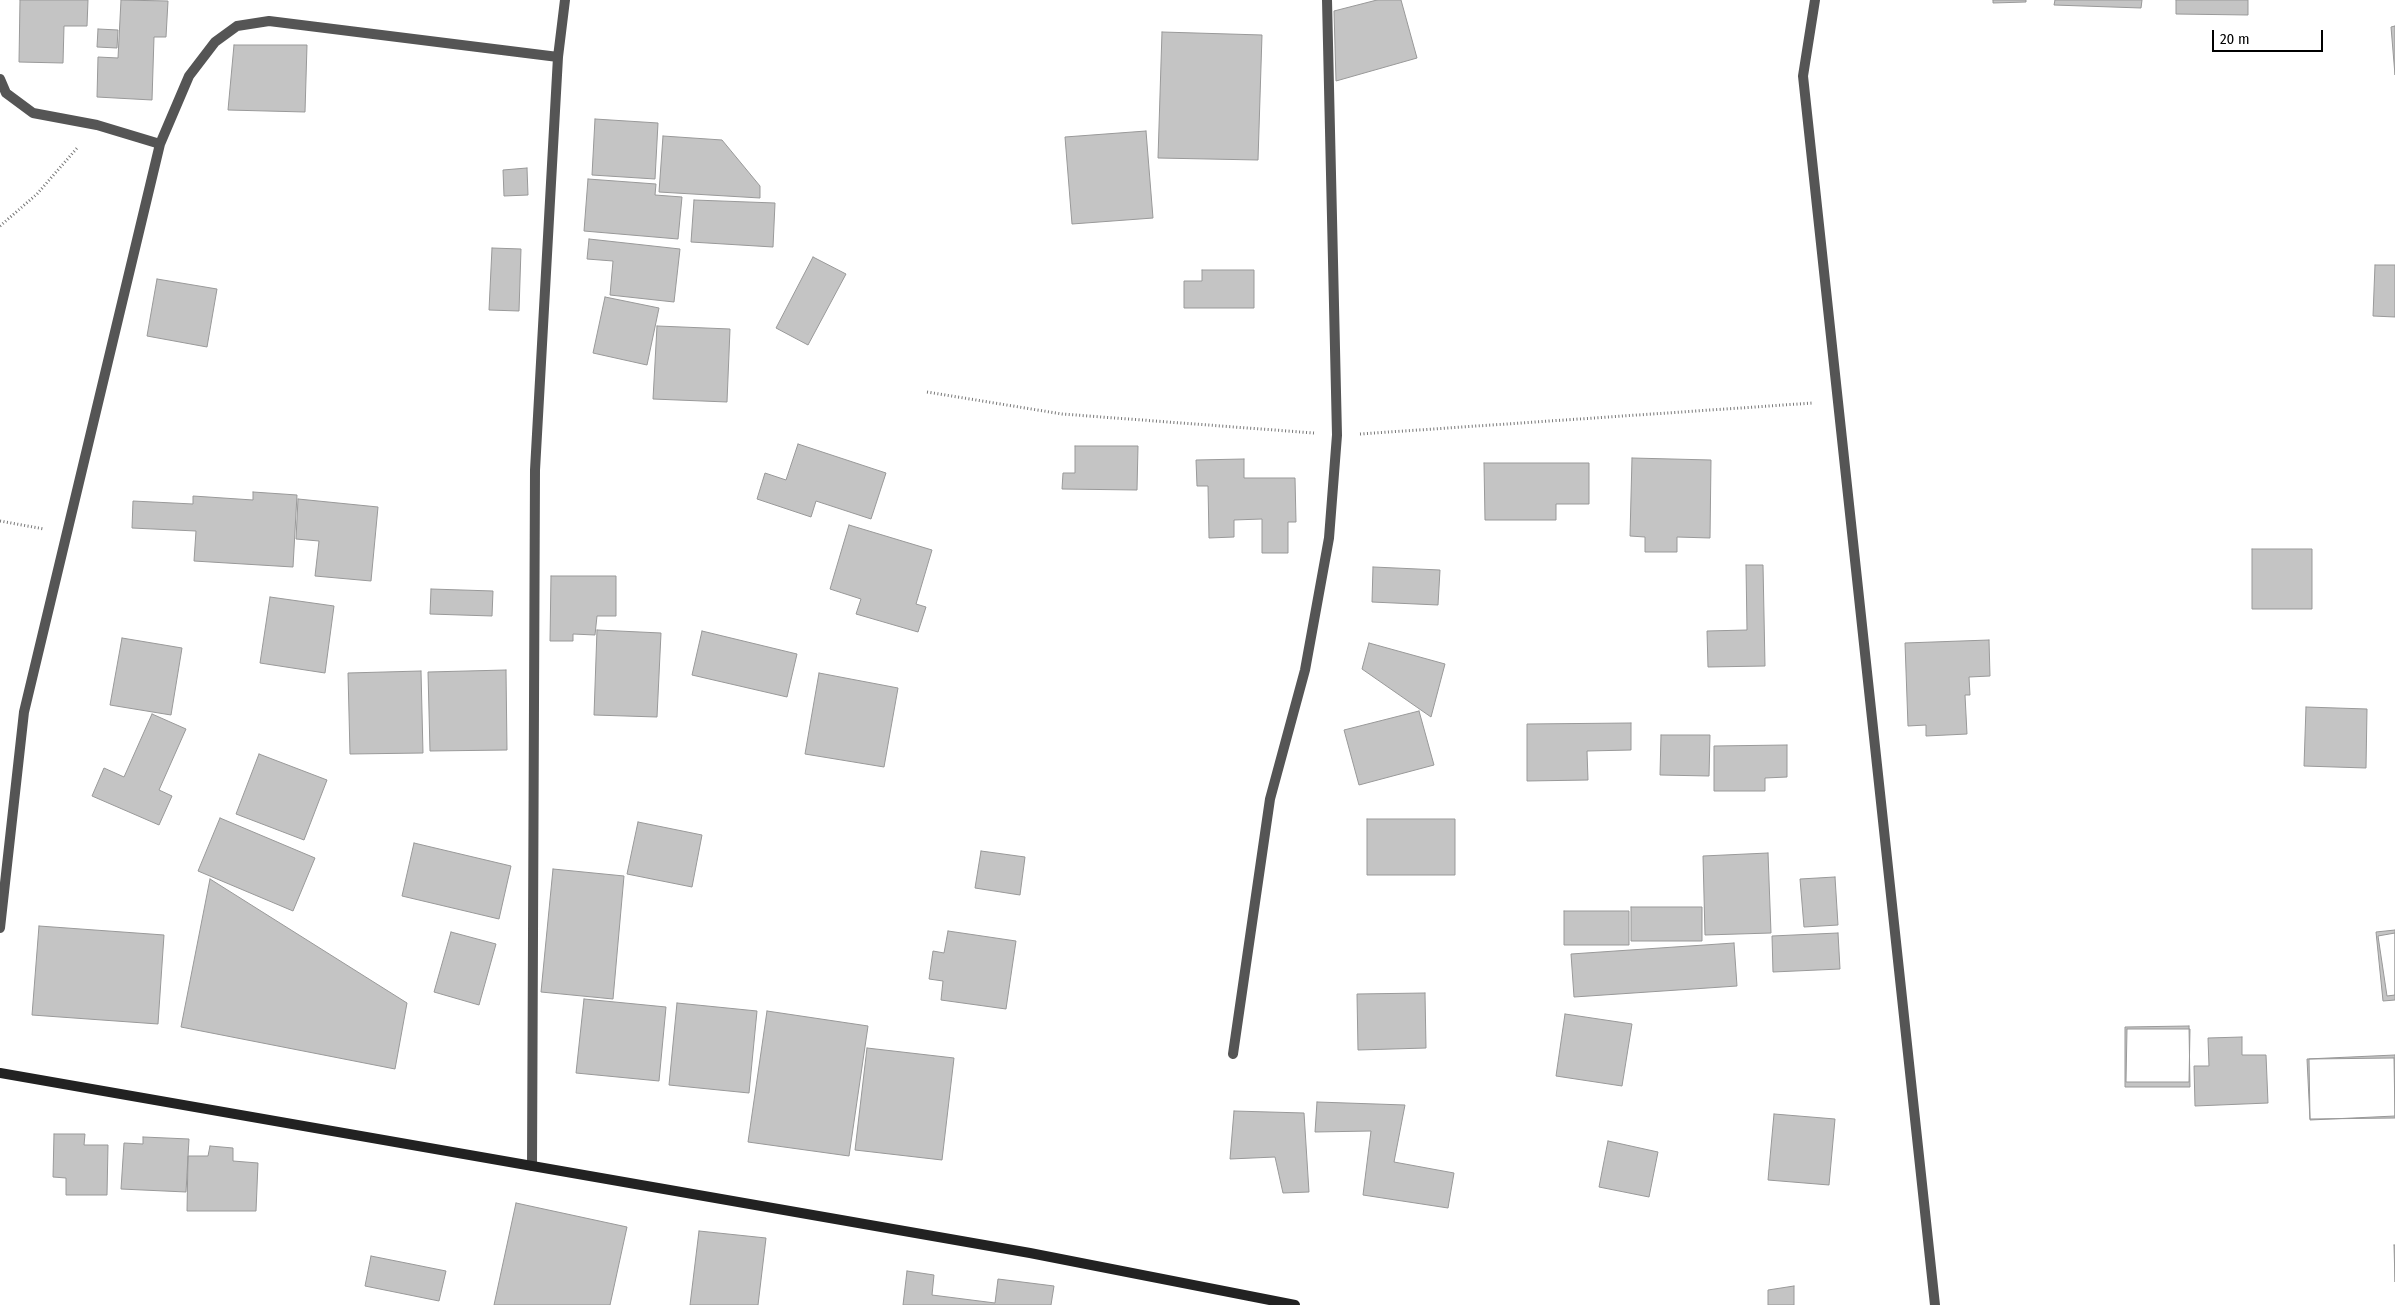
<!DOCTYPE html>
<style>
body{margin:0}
#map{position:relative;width:2395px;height:1305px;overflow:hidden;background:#fff;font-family:"Fira Sans Condensed",sans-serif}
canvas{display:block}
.scale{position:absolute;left:2212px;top:30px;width:111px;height:22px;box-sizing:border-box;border:2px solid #000;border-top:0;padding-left:6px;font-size:15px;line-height:18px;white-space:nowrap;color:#000;-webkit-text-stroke:4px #fff;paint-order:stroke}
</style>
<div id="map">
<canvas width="2395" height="1305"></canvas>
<div class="scale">20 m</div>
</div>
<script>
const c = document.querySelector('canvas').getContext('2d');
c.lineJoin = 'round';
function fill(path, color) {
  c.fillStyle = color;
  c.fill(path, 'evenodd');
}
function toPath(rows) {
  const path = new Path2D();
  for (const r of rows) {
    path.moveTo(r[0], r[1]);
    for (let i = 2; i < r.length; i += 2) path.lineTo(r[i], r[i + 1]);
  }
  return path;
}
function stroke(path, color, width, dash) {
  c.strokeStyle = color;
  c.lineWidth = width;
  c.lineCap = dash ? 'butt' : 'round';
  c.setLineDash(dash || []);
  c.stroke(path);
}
const building = toPath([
 [20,0,88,0,87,26,64,26,63,63,19,62,20,0],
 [121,0,168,1,166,37,154,37,152,100,97,97,98,57,118,58,121,0],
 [1377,0,1401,0,1417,58,1336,81,1334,11,1377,0],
 [1993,0,2026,0,2026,2,1993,3,1993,0],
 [2055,0,2142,0,2141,8,2054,5,2055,0],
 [2176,0,2248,0,2248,15,2176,14,2176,0],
 [2395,26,2395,75,2391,27,2395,26],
 [98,29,118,30,117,48,97,47,98,29],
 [1162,32,1262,35,1258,160,1158,158,1162,32],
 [234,45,307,45,305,112,228,110,234,45],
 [595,119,658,123,655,179,592,175,595,119],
 [1146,131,1153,218,1072,224,1065,137,1146,131],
 [663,136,722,140,760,186,760,198,659,192,663,136],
 [527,168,528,195,504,196,503,170,527,168],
 [588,179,656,184,655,195,682,197,678,239,584,231,588,179],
 [694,200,775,203,773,247,691,242,694,200],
 [589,239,680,249,674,302,610,295,613,261,587,259,589,239],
 [492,248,521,249,519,311,489,310,492,248],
 [813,257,846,274,808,345,776,328,813,257],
 [2375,265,2395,265,2395,317,2373,316,2375,265],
 [1202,270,1254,270,1254,308,1184,308,1184,281,1202,281,1202,270],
 [157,279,217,289,207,347,147,336,157,279],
 [605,297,659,308,647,365,593,353,605,297],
 [657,326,730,329,727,402,653,399,657,326],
 [798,444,886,473,871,519,816,501,811,517,757,499,765,473,786,480,798,444],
 [1075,446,1138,446,1137,490,1062,489,1063,473,1075,473,1075,446],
 [1632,458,1711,460,1710,538,1677,537,1677,552,1645,552,1645,537,1630,536,1632,458],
 [1244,459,1244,478,1295,478,1296,522,1288,522,1288,553,1262,553,1262,519,1234,520,1234,537,1209,538,1208,486,1197,486,1196,460,1244,459],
 [1484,463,1589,463,1589,504,1556,504,1556,520,1485,520,1484,463],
 [253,492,297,495,293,567,194,561,196,531,132,528,133,501,193,504,193,496,253,500,253,492],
 [298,499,378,507,371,581,315,576,319,541,296,539,298,499],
 [849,525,932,550,916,604,926,607,918,632,856,614,861,599,830,589,849,525],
 [2252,549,2312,549,2312,609,2252,609,2252,549],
 [1746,565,1763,565,1765,666,1708,667,1707,631,1747,630,1746,565],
 [1373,567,1440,570,1438,605,1372,602,1373,567],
 [551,576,616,576,616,616,597,616,595,635,573,634,573,641,550,641,551,576],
 [431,589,493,591,492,616,430,614,431,589],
 [270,597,334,606,325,673,260,663,270,597],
 [597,630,661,633,657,717,594,715,597,630],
 [702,631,797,654,787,697,692,675,702,631],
 [122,638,182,648,171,715,110,705,122,638],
 [1989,640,1990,676,1969,677,1970,695,1965,695,1967,734,1926,736,1926,725,1908,726,1905,643,1989,640],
 [1369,643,1445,664,1431,717,1362,669,1369,643],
 [506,670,507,750,430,751,428,672,506,670],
 [421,671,423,753,350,754,348,673,421,671],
 [819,673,898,688,884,767,805,754,819,673],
 [2306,707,2367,709,2366,768,2304,766,2306,707],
 [1419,711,1434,765,1359,785,1344,730,1419,711],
 [152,714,186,729,159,790,172,796,159,825,92,796,104,768,124,777,152,714],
 [1631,723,1631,750,1587,751,1588,780,1527,781,1527,724,1631,723],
 [1661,735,1710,735,1709,776,1660,775,1661,735],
 [1787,745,1787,777,1765,778,1765,791,1714,791,1714,746,1787,745],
 [259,754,327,780,304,840,236,814,259,754],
 [220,818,315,858,293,911,198,871,220,818],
 [1367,819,1455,819,1455,875,1367,875,1367,819],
 [638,822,702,835,692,887,627,874,638,822],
 [414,843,511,866,499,919,402,896,414,843],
 [981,851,1025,857,1020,895,975,888,981,851],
 [1768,853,1771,933,1705,935,1703,856,1768,853],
 [553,869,624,876,613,999,541,992,553,869],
 [1835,877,1838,925,1804,927,1800,879,1835,877],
 [210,879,407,1003,395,1069,181,1027,210,879],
 [1631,907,1702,907,1702,941,1631,941,1631,907],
 [1564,911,1629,911,1629,945,1564,945,1564,911],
 [39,926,164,935,158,1024,32,1015,39,926],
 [2395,930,2395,1000,2383,1001,2376,932,2395,930],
 [948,931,1016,941,1006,1009,941,1000,943,981,929,979,933,951,944,953,948,931],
 [451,932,496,944,479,1005,434,992,451,932],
 [1838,933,1840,969,1773,972,1772,936,1838,933],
 [2395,933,2395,995,2387,996,2378,936,2395,933],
 [1734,943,1737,986,1574,997,1571,954,1734,943],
 [1425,993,1426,1048,1358,1050,1357,994,1425,993],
 [584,999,666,1007,659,1081,576,1073,584,999],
 [677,1003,757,1011,749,1093,669,1085,677,1003],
 [767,1011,868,1026,849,1156,748,1142,767,1011],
 [1565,1014,1632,1024,1622,1086,1556,1076,1565,1014],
 [2189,1026,2190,1087,2125,1087,2125,1027,2189,1026],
 [2127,1029,2190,1029,2189,1082,2126,1082,2127,1029],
 [2242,1037,2242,1055,2266,1055,2268,1103,2195,1106,2194,1066,2209,1066,2208,1038,2242,1037],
 [867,1048,954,1058,942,1160,855,1150,867,1048],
 [2395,1055,2395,1116,2310,1120,2307,1059,2395,1055],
 [2394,1058,2395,1118,2310,1119,2309,1059,2394,1058],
 [1317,1102,1405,1105,1394,1162,1454,1173,1448,1208,1363,1195,1371,1131,1315,1132,1317,1102],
 [1234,1111,1304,1113,1309,1192,1283,1193,1275,1157,1230,1159,1234,1111],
 [1774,1114,1835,1119,1829,1185,1768,1180,1774,1114],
 [54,1134,85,1134,84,1145,108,1145,107,1195,66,1195,66,1178,53,1177,54,1134],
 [143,1137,189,1139,186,1192,121,1189,124,1143,143,1144,143,1137],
 [1608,1141,1658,1152,1649,1197,1599,1187,1608,1141],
 [210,1146,233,1148,233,1161,258,1163,256,1211,187,1211,188,1156,208,1156,210,1146],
 [516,1203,627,1227,610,1305,494,1305,516,1203],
 [699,1231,766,1238,758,1305,690,1305,699,1231],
 [2394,1245,2395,1245,2395,1282,2394,1245],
 [371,1256,446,1271,439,1301,365,1286,371,1256],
 [907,1271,934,1275,932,1295,995,1303,998,1279,1054,1286,1051,1305,903,1305,907,1271],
 [1794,1286,1794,1305,1768,1305,1768,1290,1794,1286]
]);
const path = toPath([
 [0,226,37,194,78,147],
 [927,392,1062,414,1314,433],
 [1360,434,1813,403],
 [0,521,44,529]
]);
const street = toPath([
 [1815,0,1803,76,1935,1305],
 [0,79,6,93,33,113,97,125,160,144,24,712,0,928],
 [160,144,189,76,215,42,237,26,269,21,558,57],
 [1233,1054,1270,799,1305,670,1329,538,1337,435,1327,0],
 [532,1166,535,470,558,57,565,0]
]);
const secondary = toPath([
 [0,1073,1030,1253,1295,1305]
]);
fill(building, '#c4c4c4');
stroke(building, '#999', 1);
stroke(path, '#777', 3, [1, 2.5]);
stroke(street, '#555', 10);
stroke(secondary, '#222', 10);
</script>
